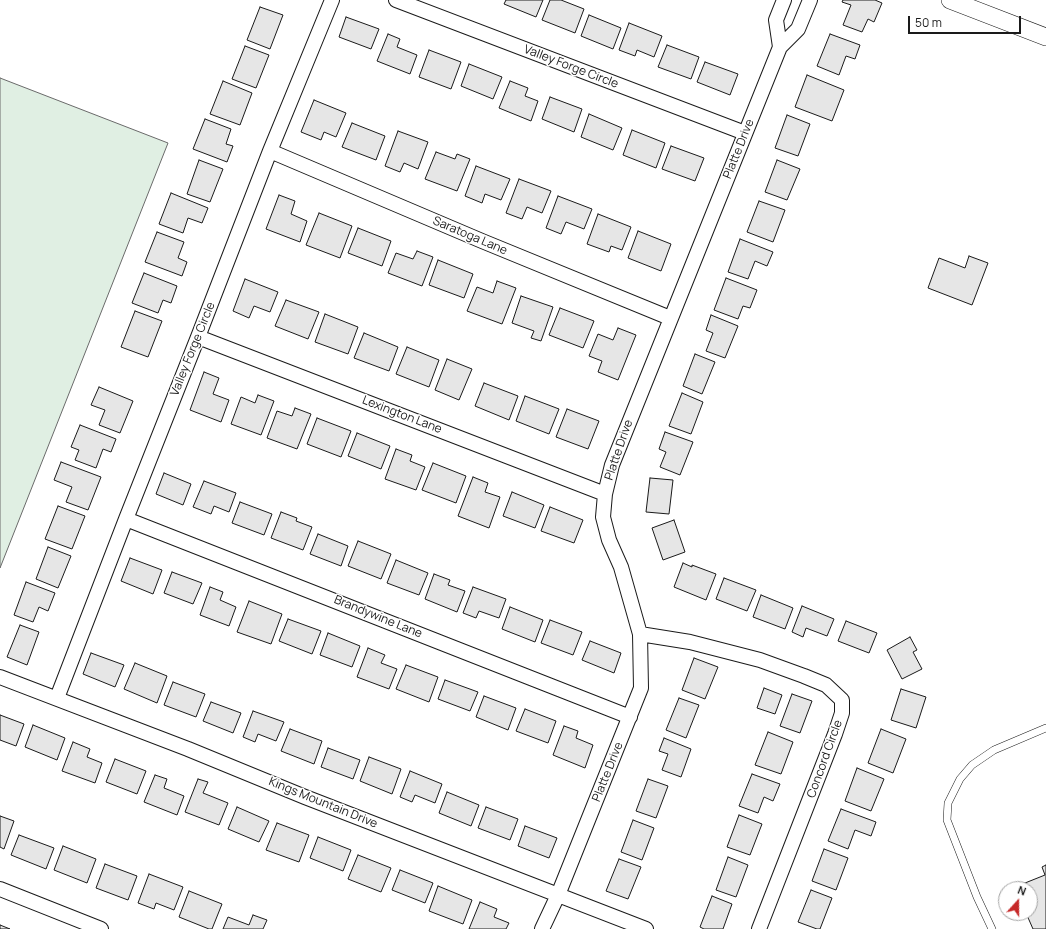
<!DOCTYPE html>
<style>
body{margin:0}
#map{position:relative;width:1046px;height:929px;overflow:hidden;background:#fff;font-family:Manrope,sans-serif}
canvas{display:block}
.north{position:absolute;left:998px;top:881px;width:40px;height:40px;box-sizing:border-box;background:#fff;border:1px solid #a3a3a3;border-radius:50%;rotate:21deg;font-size:11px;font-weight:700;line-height:16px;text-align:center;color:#1a1a1a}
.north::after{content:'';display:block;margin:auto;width:14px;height:18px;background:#c62828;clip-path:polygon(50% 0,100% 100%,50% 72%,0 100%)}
.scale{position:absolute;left:908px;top:16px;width:113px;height:18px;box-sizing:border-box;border:2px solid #1a1a1a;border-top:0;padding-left:5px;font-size:12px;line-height:14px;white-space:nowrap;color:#1a1a1a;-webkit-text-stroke:3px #fff;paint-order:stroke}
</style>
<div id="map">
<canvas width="1046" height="929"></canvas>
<div class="north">N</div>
<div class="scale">50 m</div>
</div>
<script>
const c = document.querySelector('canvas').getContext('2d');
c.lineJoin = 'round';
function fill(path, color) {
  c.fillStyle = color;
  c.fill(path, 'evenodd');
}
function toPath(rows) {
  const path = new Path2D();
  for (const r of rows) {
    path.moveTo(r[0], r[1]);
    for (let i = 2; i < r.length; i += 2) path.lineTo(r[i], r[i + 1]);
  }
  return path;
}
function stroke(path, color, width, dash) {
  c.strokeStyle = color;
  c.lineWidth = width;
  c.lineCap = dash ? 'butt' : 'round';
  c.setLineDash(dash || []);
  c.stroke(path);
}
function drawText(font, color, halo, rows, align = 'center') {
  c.font = font + ' Manrope,sans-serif';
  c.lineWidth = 3;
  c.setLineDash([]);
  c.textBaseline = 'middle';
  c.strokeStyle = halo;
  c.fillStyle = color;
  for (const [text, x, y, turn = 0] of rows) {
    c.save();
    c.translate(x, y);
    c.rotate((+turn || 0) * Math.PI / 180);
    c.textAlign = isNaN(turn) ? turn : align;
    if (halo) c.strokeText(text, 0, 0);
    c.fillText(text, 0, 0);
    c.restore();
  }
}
const green = toPath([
 [0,78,168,143,0,568,0,78]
]);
const building = toPath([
 [506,0,543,0,536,17,504,4,506,0],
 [550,0,561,0,584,9,575,33,542,20,550,0],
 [843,0,875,0,882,3,874,22,868,19,862,32,843,25,851,5,842,2,843,0],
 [260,7,283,15,270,49,247,40,260,7],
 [589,15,621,28,613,49,581,36,589,15],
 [346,17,379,29,371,49,339,37,346,17],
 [629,23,662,36,654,57,637,50,635,56,619,50,629,23],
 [388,34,400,39,397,47,417,55,410,74,377,61,388,34],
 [830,34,860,45,855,59,846,56,839,75,817,66,830,34],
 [667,45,699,57,691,79,658,67,667,45],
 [245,46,269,55,256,88,232,79,245,46],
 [429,50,461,62,451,89,419,77,429,50],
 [705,62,738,74,730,95,697,82,705,62],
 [469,64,502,77,493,99,461,86,469,64],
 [807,75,844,90,832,121,795,107,807,75],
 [223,81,252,93,240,125,210,114,223,81],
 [510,81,528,88,525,96,538,101,531,121,499,108,510,81],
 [550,97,582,109,574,132,542,119,550,97],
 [314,100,346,113,336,137,324,132,321,140,301,132,314,100],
 [589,114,622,128,613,150,581,137,589,114],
 [787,115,810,124,798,156,775,148,787,115],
 [205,119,231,129,226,144,233,146,227,162,193,149,205,119],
 [352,123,385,136,376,160,342,147,352,123],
 [632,130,665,143,656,168,623,155,632,130],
 [398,131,428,142,418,169,404,163,400,172,385,166,398,131],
 [671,146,704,158,695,181,662,169,671,146],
 [436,152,455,159,457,154,470,159,457,191,425,179,436,152],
 [199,160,223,169,210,202,187,194,199,160],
 [777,160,800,169,787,200,765,192,777,160],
 [476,166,510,179,501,200,485,194,482,203,465,196,476,166],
 [519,179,551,191,542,213,527,207,522,219,506,213,519,179],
 [171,193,208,208,202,223,188,218,183,233,159,224,171,193],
 [279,195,295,201,291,214,307,221,300,242,266,229,279,195],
 [558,196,592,209,584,229,566,222,561,234,546,228,558,196],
 [759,201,785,210,773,242,747,232,759,201],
 [319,213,352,226,340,258,306,245,319,213],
 [598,214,631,227,622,250,611,246,609,252,587,244,598,214],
 [358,228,391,241,382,266,348,253,358,228],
 [638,231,671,244,661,271,628,258,638,231],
 [157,232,184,242,178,258,187,262,182,276,145,262,157,232],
 [740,239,773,252,767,266,755,261,748,279,728,272,740,239],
 [417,251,433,257,422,286,388,273,396,253,413,259,417,251],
 [969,256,988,263,972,305,928,288,939,258,965,268,969,256],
 [438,260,473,274,464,298,429,285,438,260],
 [144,273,177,286,171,303,163,300,158,313,132,303,144,273],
 [726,278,757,290,750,308,743,306,738,319,714,310,726,278],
 [245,279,278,292,270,312,254,306,249,318,233,311,245,279],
 [497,281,516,288,502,324,467,311,477,287,493,293,497,281],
 [521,296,553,307,541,341,531,338,534,331,512,323,521,296],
 [286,300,319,312,308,339,275,326,286,300],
 [560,308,594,321,583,348,549,335,560,308],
 [135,311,162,321,148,357,121,347,135,311],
 [325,314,358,327,348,354,315,342,325,314],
 [711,315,738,326,725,358,706,351,713,333,706,330,711,315],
 [618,328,636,335,618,380,598,372,602,361,589,356,598,334,613,340,618,328],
 [364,333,398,347,389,371,354,358,364,333],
 [407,347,439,360,429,387,396,374,407,347],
 [695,354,715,362,702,394,683,386,695,354],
 [447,359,472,369,459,400,435,390,447,359],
 [204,372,219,378,213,394,229,400,221,422,190,410,204,372],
 [484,383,518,396,509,420,475,406,484,383],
 [99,387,133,401,120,433,99,425,105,410,91,405,99,387],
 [682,393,703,402,691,434,669,426,682,393],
 [258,395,274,401,261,435,231,424,241,397,255,403,258,395],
 [525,396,559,409,549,434,516,421,525,396],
 [295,408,311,414,297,449,267,438,277,411,292,416,295,408],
 [567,409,599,421,588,449,556,437,567,409],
 [317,418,351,431,341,457,307,444,317,418],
 [80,425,116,439,111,452,103,449,96,468,75,460,79,450,71,447,80,425],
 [665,432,693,442,680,475,660,467,666,452,659,449,665,432],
 [357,433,390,446,381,469,348,456,357,433],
 [396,449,412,455,410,461,425,467,416,490,385,479,396,449],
 [61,462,101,477,88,510,66,502,72,487,54,480,61,462],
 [433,463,466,476,456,503,422,490,433,463],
 [164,473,191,484,183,505,156,494,164,473],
 [473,477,488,483,485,492,500,497,489,528,458,516,473,477],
 [650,478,673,480,669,514,646,512,650,478],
 [204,481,236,493,229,512,214,506,211,514,193,507,204,481],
 [512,492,544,505,535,528,503,516,512,492],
 [240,502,272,514,264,535,232,523,240,502],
 [58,506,85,516,72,549,45,539,58,506],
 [550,507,583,520,574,543,541,531,550,507],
 [281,512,297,518,296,521,312,527,303,550,271,538,281,512],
 [674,520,685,552,663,560,652,528,674,520],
 [318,534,348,546,341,566,310,554,318,534],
 [358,541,391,554,381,579,348,566,358,541],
 [48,547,71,556,58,588,36,579,48,547],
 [130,558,162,570,153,594,121,581,130,558],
 [396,560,428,573,419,595,387,583,396,560],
 [683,563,692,567,692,565,716,574,706,600,674,587,683,563],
 [172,572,202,583,193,604,164,593,172,572],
 [434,574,450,580,448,585,465,591,457,612,425,599,434,574],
 [724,578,756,590,747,611,716,599,724,578],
 [26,582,55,593,48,611,39,607,33,622,14,615,26,582],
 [210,587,223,592,220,600,236,607,229,626,200,615,210,587],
 [473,587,506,599,499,618,479,611,476,618,463,613,473,587],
 [761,595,793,608,785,629,753,617,761,595],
 [249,601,282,614,271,644,237,632,249,601],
 [802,606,834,619,827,636,806,628,803,637,792,632,802,606],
 [510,607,543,620,535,642,502,629,510,607],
 [288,619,321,631,312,654,279,641,288,619],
 [550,620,582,632,573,655,541,643,550,620],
 [846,621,877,633,869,653,838,641,846,621],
 [20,625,39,632,27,665,7,657,20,625],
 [328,633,360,646,352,667,320,655,328,633],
 [910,637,917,650,913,652,922,669,902,679,887,650,910,637],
 [590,641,621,653,614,673,582,660,590,641],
 [368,648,385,655,381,663,397,669,389,689,357,677,368,648],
 [91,653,124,665,115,687,83,674,91,653],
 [694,658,718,667,705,699,682,690,694,658],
 [135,663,167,676,157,703,124,689,135,663],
 [406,665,438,677,429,702,396,689,406,665],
 [445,680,478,692,470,711,438,699,445,680],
 [173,682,205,694,196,717,164,705,173,682],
 [764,688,782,695,775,714,757,708,764,688],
 [901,689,926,697,916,728,891,720,901,689],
 [792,694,812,701,800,733,780,726,792,694],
 [484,696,516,708,508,730,476,717,484,696],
 [679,698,699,705,686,738,666,730,679,698],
 [211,702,241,713,233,733,203,721,211,702],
 [525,709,556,721,548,743,516,731,525,709],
 [253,711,284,722,276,741,258,734,255,742,243,737,253,711],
 [0,715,24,724,16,746,0,740,0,715],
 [33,725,65,738,57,760,25,747,33,725],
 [564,726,578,731,576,738,593,745,585,768,553,755,564,726],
 [290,729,322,741,314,764,281,751,290,729],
 [881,729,906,739,893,773,868,763,881,729],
 [768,732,793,742,781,774,755,765,768,732],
 [664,738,691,749,681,777,662,770,668,754,659,751,664,738],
 [73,742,90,749,87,757,102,763,95,783,62,771,73,742],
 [328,748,360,760,353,779,321,767,328,748],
 [369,757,401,769,392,794,360,781,369,757],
 [115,759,146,771,137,794,106,782,115,759],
 [857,768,884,779,871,811,845,801,857,768],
 [410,771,442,784,435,803,415,795,412,802,400,797,410,771],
 [752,774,780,784,773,801,764,797,758,813,739,806,752,774],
 [155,775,167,779,164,788,184,796,177,815,144,802,155,775],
 [198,779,208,782,203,793,228,803,219,825,185,812,198,779],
 [648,779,668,786,656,818,636,811,648,779],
 [447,792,479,805,471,826,439,813,447,792],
 [237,807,269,821,259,842,228,829,237,807],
 [486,807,518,819,510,840,478,828,486,807],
 [841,809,876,822,871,836,855,830,848,849,828,841,841,809],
 [739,815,762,824,750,855,727,847,739,815],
 [0,816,14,821,4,849,0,847,0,816],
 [633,820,654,828,642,860,621,852,633,820],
 [277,823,309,835,299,862,266,850,277,823],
 [525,826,557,838,549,858,518,846,525,826],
 [19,835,54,848,46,869,11,855,19,835],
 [318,837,351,850,343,871,310,858,318,837],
 [63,846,96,859,87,883,54,870,63,846],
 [824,849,848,858,836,890,812,881,824,849],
 [358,855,391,868,381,892,348,879,358,855],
 [728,857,748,865,736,897,716,890,728,857],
 [619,859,641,867,628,899,606,891,619,859],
 [105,864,137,876,128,900,96,888,105,864],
 [1046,865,1046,929,1033,929,1026,913,1030,913,1030,889,1016,889,1015,887,1045,875,1042,867,1046,865],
 [400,870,433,883,425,903,392,890,400,870],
 [149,874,183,887,174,910,156,903,154,909,138,903,149,874],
 [438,886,472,900,463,924,429,911,438,886],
 [811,890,832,898,820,929,817,929,798,922,811,890],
 [189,891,222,904,212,929,209,929,179,917,189,891],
 [712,896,732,904,723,929,704,929,700,927,712,896],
 [480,902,497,909,494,917,509,923,506,929,469,929,480,902],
 [253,915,267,920,263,929,223,929,228,917,249,925,253,915],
 [0,925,10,929,0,929,0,925]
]);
const service = toPath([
 [992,929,977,897,947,820,948,803,960,779,972,765,994,750,1046,728]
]);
const minor = toPath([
 [396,0,745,133],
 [780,47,776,20,784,0],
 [270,151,482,241,670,318],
 [198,337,605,494],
 [126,519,630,717],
 [640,634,690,642,760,660,804,676,826,685,842,700,842,713,835,734,759,929],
 [0,677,188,749,305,797,646,929],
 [57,698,126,519,198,337,270,151,332,0],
 [0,889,101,929],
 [542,929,558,895,641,688,640,634,621,567,609,540,603,517,605,494,612,465,780,47,798,29,810,0]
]);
const tertiary = toPath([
 [950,0,1046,37]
]);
const streetNames = [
 ["Valley Forge Circle",571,67,21],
 ["Platte Drive",739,149,-68],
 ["Saratoga Lane",470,236,23],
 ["Valley Forge Circle",193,349,-68],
 ["Lexington Lane",402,415,21],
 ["Platte Drive",619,450,-71],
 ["Brandywine Lane",378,617,22],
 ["Concord Circle",825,759,-70],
 ["Platte Drive",608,772,-68],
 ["Kings Mountain Drive",323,803,22]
];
fill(green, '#e0efe3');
stroke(green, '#6a6a6a', 1);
fill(building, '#e6e6e6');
stroke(building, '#1a1a1a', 1);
stroke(service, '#1a1a1a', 8);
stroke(minor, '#1a1a1a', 16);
stroke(tertiary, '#1a1a1a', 18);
stroke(service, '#fff', 7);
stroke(minor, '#fff', 14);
stroke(tertiary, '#fff', 17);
drawText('12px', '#1a1a1a', '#fff', streetNames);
</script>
